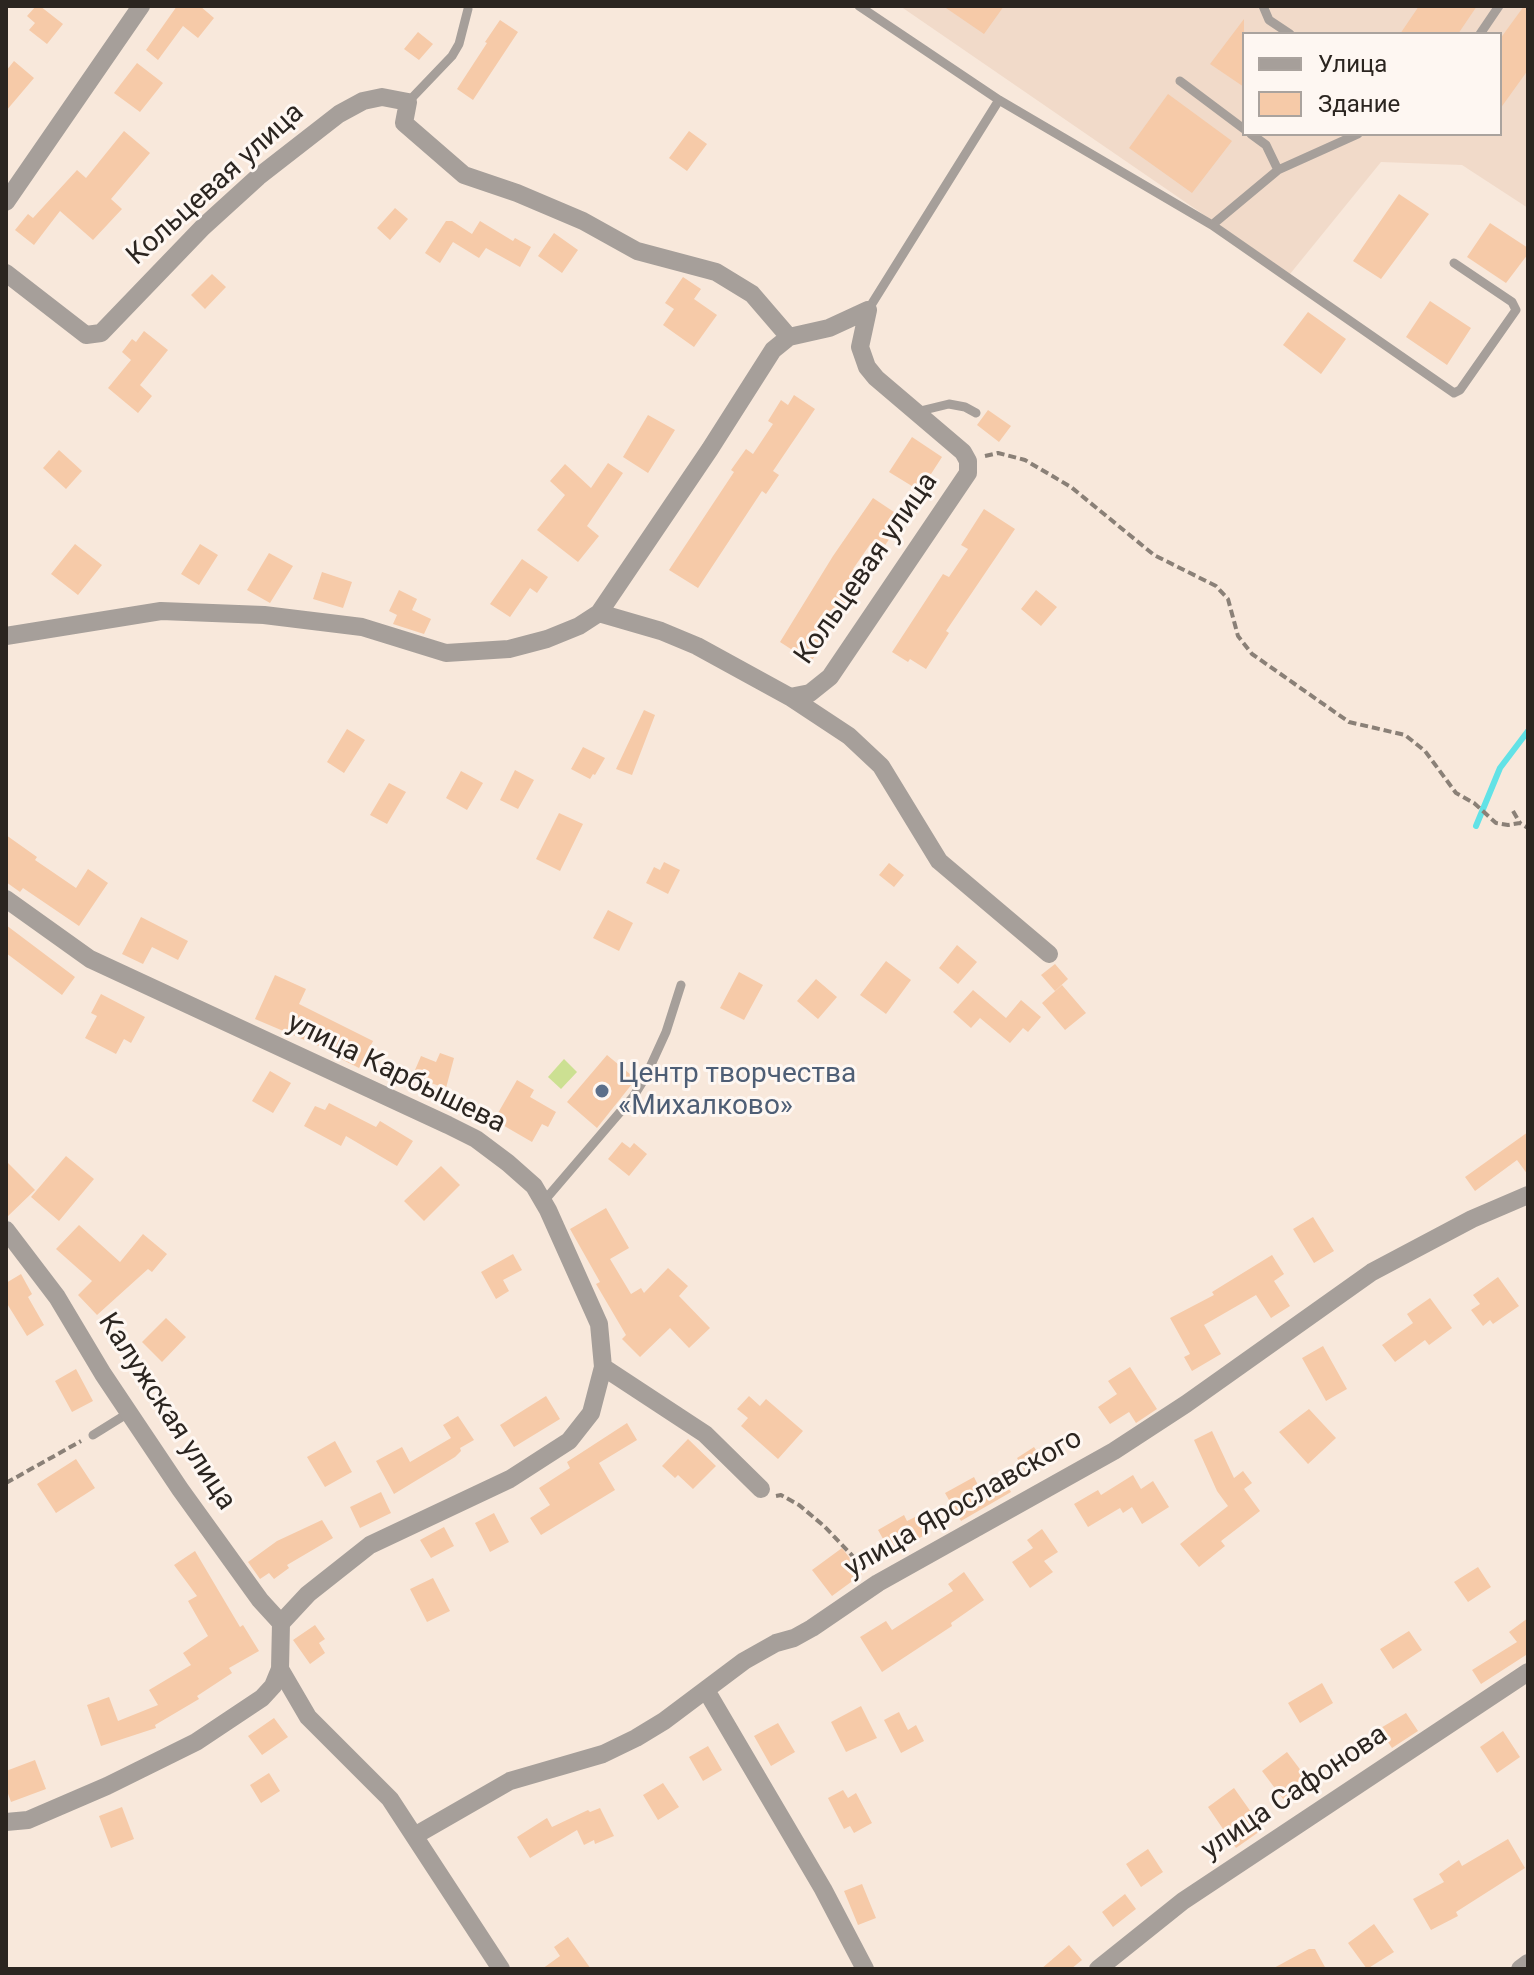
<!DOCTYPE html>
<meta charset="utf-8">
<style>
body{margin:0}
#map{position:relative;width:1534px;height:1975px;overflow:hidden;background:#f8e8db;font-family:Roboto,sans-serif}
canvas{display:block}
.frame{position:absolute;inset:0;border:8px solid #2b2520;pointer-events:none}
.legend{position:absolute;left:1242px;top:32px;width:260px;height:104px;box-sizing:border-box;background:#fef7f2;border:2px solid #aaa39e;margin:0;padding:10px 14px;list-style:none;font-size:24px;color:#2b2520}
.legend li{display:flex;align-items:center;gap:16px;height:40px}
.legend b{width:40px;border:2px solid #aaa39e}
</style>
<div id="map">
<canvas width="1534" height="1975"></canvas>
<div class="frame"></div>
<ul class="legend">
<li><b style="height:10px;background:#a69f9a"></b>Улица</li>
<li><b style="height:22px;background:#f6caa8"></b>Здание</li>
</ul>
</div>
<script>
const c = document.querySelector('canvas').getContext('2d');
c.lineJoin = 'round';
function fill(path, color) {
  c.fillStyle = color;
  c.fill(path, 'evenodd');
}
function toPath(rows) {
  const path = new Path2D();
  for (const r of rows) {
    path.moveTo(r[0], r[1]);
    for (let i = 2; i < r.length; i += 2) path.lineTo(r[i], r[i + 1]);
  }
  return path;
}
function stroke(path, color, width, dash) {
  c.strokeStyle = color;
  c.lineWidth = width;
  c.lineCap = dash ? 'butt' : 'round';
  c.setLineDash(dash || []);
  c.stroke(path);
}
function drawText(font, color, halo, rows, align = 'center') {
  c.font = font + ' Roboto,sans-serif';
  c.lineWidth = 6;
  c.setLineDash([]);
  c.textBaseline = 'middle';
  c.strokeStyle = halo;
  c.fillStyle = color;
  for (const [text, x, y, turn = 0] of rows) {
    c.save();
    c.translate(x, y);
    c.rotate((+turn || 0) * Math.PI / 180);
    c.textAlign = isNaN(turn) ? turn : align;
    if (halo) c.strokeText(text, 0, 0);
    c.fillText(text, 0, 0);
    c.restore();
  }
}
const built = toPath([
 [900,6,1528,6,1528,208,1462,165,1381,162,1290,274],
 [1244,34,1500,34,1500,134,1244,134]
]);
const green = toPath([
 [564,1059,577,1072,561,1089,548,1077]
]);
const stream = toPath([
 [1476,826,1500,768,1528,731]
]);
const building = toPath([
 [36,6,40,6,63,24,47,44,29,30,35,23,27,16],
 [177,6,200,6,214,18,198,38,183,26,158,60,146,50],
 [943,6,1004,6,984,34],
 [1419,6,1477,6,1458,34,1400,34],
 [1524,6,1528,6,1528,70,1500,109,1500,39],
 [1244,19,1244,87,1210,64],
 [500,20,518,32,473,100,457,89,487,43,485,42],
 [418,32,433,44,419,60,404,49],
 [14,61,34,78,6,111,6,71],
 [137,63,163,83,140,112,114,93],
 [1168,94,1232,141,1192,193,1129,148],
 [124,131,150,153,111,199,122,209,93,240,60,211,34,245,15,230,28,214,33,218,77,170,86,178],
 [689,131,707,144,687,171,669,158],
 [1399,194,1429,214,1381,279,1353,261],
 [395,208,408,219,390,240,377,228],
 [446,221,452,221,472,234,480,221,513,241,515,238,531,247,520,267,486,248,479,258,453,242,440,263,425,253],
 [1490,223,1528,248,1528,254,1506,283,1467,257],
 [554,233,578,250,562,273,538,256],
 [212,274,226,287,205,309,191,295],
 [683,277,701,289,694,299,717,315,694,347,663,325,674,309,665,303],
 [1430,301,1471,328,1447,365,1406,337],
 [1308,312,1346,339,1321,374,1283,345],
 [144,331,168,350,140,385,152,396,138,413,108,388,131,360,122,352,132,339,136,342],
 [794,395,815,409,773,471,779,475,766,494,762,491,698,588,669,570,734,472,731,470,746,449,753,454,773,424,768,421,781,400,788,405],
 [988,410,1011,426,999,442,977,425],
 [648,415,675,430,648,473,623,457],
 [912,437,942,457,920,491,889,472],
 [59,450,82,471,66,489,43,468],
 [608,463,623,473,587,526,599,536,578,562,537,530,565,495,550,481,565,464,591,488],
 [873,498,903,518,882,550,871,543,853,569,865,576,811,662,780,642,833,556],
 [984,509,1015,529,946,631,949,633,926,669,910,659,908,662,892,652,943,574,949,577,968,549,961,545],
 [75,544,102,565,78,595,51,574],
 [200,544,218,555,199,585,181,574],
 [269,553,293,566,270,603,247,590],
 [522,559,548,577,537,593,530,588,510,617,490,604],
 [322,572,352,582,343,608,313,599],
 [399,590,417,599,412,610,431,619,424,634,393,624,397,615,389,611],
 [1036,590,1057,607,1041,626,1021,609],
 [644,710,655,715,632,775,616,769],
 [347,729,365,740,344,773,327,762],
 [583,747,605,758,595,775,593,774,590,779,571,769],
 [515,770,534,780,518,809,500,800],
 [461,771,483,783,467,810,446,798],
 [389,783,406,792,387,824,370,815],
 [559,813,583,824,560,871,536,859],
 [6,835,37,857,35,860,76,888,88,869,108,883,79,926,23,888,20,892,6,882],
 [664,862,680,870,668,894,646,883,654,867,660,870],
 [889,863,904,875,894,887,879,875],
 [608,910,633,923,619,951,593,938],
 [141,917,188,941,178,960,152,947,143,964,122,954],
 [6,925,75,977,62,995,6,953],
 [957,945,977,962,958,984,939,968],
 [886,961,911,980,886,1014,860,995],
 [1055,964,1068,979,1055,991,1041,975],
 [739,972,763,985,744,1020,720,1008],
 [275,975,306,989,299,1004,373,1041,359,1068,339,1058,340,1055,255,1019],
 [816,979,837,997,818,1019,797,1001],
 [1062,985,1086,1013,1065,1030,1042,1003],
 [973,990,1006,1018,1021,1000,1041,1017,1028,1032,1023,1028,1010,1043,980,1018,971,1028,953,1012],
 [101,994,145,1017,131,1043,124,1039,116,1054,85,1038,97,1016,91,1013],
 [440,1053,454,1058,446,1088,412,1077,421,1056,436,1062],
 [607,1055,636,1079,597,1128,567,1102],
 [270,1071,291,1083,273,1113,252,1101],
 [517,1080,534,1090,530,1097,556,1112,548,1127,542,1124,532,1142,494,1120],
 [329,1103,376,1127,380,1121,413,1141,397,1166,346,1136,341,1146,304,1126,315,1106,325,1110],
 [1528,1132,1528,1175,1517,1160,1475,1191,1465,1177],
 [622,1142,630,1148,634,1143,647,1154,629,1176,608,1159],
 [66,1156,94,1179,59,1221,31,1197],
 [6,1161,35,1190,6,1218],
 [441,1166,460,1185,424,1221,404,1201],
 [606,1208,629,1248,610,1259,631,1294,641,1288,644,1293,668,1268,688,1286,679,1296,710,1328,689,1348,670,1328,640,1357,622,1339,626,1335,596,1284,600,1282,570,1229],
 [1313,1217,1334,1251,1314,1263,1293,1229],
 [79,1225,120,1262,143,1234,167,1254,152,1272,148,1269,97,1315,78,1295,92,1281,56,1249],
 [513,1254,522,1270,503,1280,509,1291,496,1299,481,1272],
 [1272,1255,1284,1274,1274,1281,1290,1306,1271,1318,1256,1295,1204,1325,1221,1354,1192,1371,1184,1357,1190,1354,1170,1318,1214,1295,1212,1292],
 [21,1274,32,1294,28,1297,44,1325,27,1336,6,1302,6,1283],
 [1498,1277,1519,1306,1493,1324,1490,1320,1483,1326,1471,1310,1480,1304,1473,1295],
 [1430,1298,1452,1328,1429,1345,1425,1340,1395,1362,1382,1345,1413,1323,1407,1314],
 [166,1318,186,1337,162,1362,142,1342],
 [1323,1346,1347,1389,1326,1401,1302,1358],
 [1130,1367,1157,1409,1136,1423,1129,1412,1110,1424,1098,1407,1117,1394,1108,1381],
 [76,1369,93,1401,72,1412,55,1381],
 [546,1396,560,1419,514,1447,500,1425],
 [749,1396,760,1406,766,1399,803,1431,778,1459,741,1426,748,1418,737,1409],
 [1309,1409,1336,1438,1308,1464,1279,1432],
 [458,1416,474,1440,460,1448,461,1451,455,1457,394,1494,376,1461,402,1447,410,1462,451,1438,443,1425],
 [627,1423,637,1440,599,1463,615,1490,541,1535,530,1518,550,1505,539,1488,570,1468,567,1462],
 [1212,1431,1234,1478,1243,1471,1252,1483,1244,1489,1260,1511,1221,1541,1225,1546,1199,1567,1180,1544,1228,1506,1217,1491,1194,1440],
 [688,1439,716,1466,693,1489,678,1475,675,1478,662,1466],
 [335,1441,352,1472,325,1487,307,1457],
 [1034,1447,1046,1466,1028,1476,1017,1458],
 [76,1459,95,1488,56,1513,37,1484],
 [1133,1475,1141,1489,1153,1481,1169,1507,1142,1524,1132,1507,1123,1513,1120,1508,1088,1527,1074,1504,1098,1490,1101,1495],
 [974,1477,981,1491,1004,1478,1011,1492,961,1521,945,1493],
 [381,1492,391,1513,360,1528,350,1507],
 [494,1513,509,1542,490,1552,475,1523],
 [904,1515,907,1521,917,1516,927,1534,891,1553,878,1530],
 [322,1520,333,1538,287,1565,289,1568,274,1579,269,1573,260,1579,248,1562,277,1541],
 [444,1527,454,1546,431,1558,420,1540],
 [1042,1529,1058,1552,1044,1561,1053,1572,1030,1588,1012,1562,1033,1548,1027,1540],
 [842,1548,862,1574,832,1596,812,1570],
 [195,1551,240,1627,243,1625,259,1651,229,1668,232,1673,197,1696,199,1699,155,1725,156,1728,101,1746,87,1705,109,1697,118,1721,158,1705,149,1690,191,1665,183,1653,208,1636,188,1601,197,1596,174,1565],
 [1478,1567,1491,1587,1468,1602,1454,1582],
 [964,1572,984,1600,951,1623,952,1626,882,1672,860,1637,886,1621,892,1630,953,1591,948,1584],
 [433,1578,450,1611,427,1622,410,1589],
 [1528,1618,1528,1657,1526,1655,1481,1684,1472,1670,1517,1642,1509,1632],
 [315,1625,325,1639,319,1643,325,1653,310,1664,293,1640],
 [1409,1631,1422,1650,1393,1669,1380,1649],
 [1322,1683,1333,1703,1300,1723,1288,1703],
 [861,1706,877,1738,846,1752,831,1722],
 [899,1712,908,1730,916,1725,924,1741,901,1753,884,1720],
 [1406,1713,1418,1731,1392,1748,1379,1729],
 [274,1718,288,1737,262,1755,248,1736],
 [778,1723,795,1752,771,1766,754,1736],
 [1503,1731,1520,1757,1497,1773,1480,1747],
 [708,1746,722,1770,703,1781,689,1757],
 [1287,1752,1308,1780,1283,1799,1262,1771],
 [35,1760,46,1789,11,1802,6,1788,6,1771],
 [269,1773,280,1791,261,1803,250,1785],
 [663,1783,679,1807,658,1820,643,1795],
 [1234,1788,1263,1829,1236,1848,1208,1807],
 [843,1790,848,1798,856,1793,872,1823,854,1833,850,1826,844,1829,828,1798],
 [122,1807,134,1839,111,1848,99,1816],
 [600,1808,614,1836,595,1844,594,1840,584,1845,577,1830,530,1858,517,1837,547,1818,552,1827,588,1810,590,1812],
 [1508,1839,1525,1868,1456,1912,1458,1916,1431,1930,1413,1899,1444,1882,1439,1874,1459,1860,1462,1866],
 [1148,1849,1163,1872,1141,1887,1126,1864],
 [862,1884,876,1918,858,1925,844,1891],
 [1125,1894,1136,1909,1113,1927,1102,1912],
 [1374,1924,1394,1952,1367,1969,1348,1943],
 [568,1937,591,1969,542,1969,560,1956,554,1947],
 [1069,1945,1082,1960,1071,1969,1041,1969],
 [1309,1949,1315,1949,1326,1969,1272,1969]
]);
const path = toPath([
 [985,456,998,453,1025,460,1071,487,1154,555,1216,586,1228,599,1238,636,1252,654,1349,722,1405,735,1425,751,1456,793,1474,803,1496,823,1508,825,1520,823,1528,828],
 [1513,811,1520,823],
 [6,1483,81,1441],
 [776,1496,781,1495,799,1505,824,1526,866,1570]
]);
const lane = toPath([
 [859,6,999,100,1212,225,1454,393,1460,390,1516,310,1512,302,1454,263],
 [1263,6,1269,20,1290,34],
 [1480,34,1499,6],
 [1180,81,1244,129],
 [408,102,452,56,459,44,468,9],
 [1278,170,1358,134],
 [1212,225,1278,170,1266,145,1251,134],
 [868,310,999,100],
 [916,412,949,404,965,407,976,413],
 [544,1201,633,1097,645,1078,666,1032,681,985],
 [93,1435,130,1412]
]);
const street = toPath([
 [6,202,141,6],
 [6,273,86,335,101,333,203,227,258,177,339,114,363,101,382,97,408,102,404,123,464,175,517,193,583,221,637,251,716,272,752,294,789,337],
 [599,613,661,631,697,646,790,697,849,736,881,766,939,861,1049,954],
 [6,636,161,611,264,615,362,627,446,653,509,649,547,639,579,626,599,613,710,449,773,350,789,337,829,328,868,310],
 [790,697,810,693,830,677,968,473,968,461,963,452,876,378,867,367,860,347,868,310],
 [6,899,90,959,448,1125,476,1139,508,1163,534,1186,548,1210,599,1324,603,1367,591,1413,569,1441,510,1479,370,1545,308,1594,281,1623,280,1669,273,1686,262,1698,196,1742,107,1786,28,1820,6,1822],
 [6,1230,57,1297,103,1374,180,1489,260,1600,281,1623],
 [603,1367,705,1434,761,1489],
 [280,1669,308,1717,390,1799,501,1969],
 [706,1690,823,1889,865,1969],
 [416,1835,510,1781,603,1754,636,1738,664,1721,744,1661,776,1643,794,1638,812,1628,878,1583,1114,1451,1186,1404,1372,1272,1472,1219,1528,1195],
 [1098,1969,1183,1901,1528,1672],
 [1520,1969,1528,1963]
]);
const markers = [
 [602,1091,8,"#5c6f8a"]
];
const streetNames = [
 ["Кольцевая улица",216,185,-42],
 ["Кольцевая улица",867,569,-55],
 ["улица Карбышева",396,1074,26],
 ["Калужская улица",166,1412,57],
 ["улица Ярославского",964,1504,-30],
 ["улица Сафонова",1295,1793,-34]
];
const serviceNames = [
 ["Центр творчества",618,1075],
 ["«Михалково»",618,1107]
];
fill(built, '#f1dac9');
fill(green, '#cce092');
stroke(stream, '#62e2e6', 6);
fill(building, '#f6caa8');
stroke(path, '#8a8077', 4, [8, 4]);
stroke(lane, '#a69f9a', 9);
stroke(street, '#a69f9a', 18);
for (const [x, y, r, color] of markers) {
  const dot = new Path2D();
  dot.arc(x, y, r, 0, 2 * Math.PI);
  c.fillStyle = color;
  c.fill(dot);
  stroke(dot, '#fef7f2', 3);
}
drawText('28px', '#2b2520', '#fef7f2', streetNames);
drawText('28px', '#4e5e75', '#fef7f2', serviceNames, 'left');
</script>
